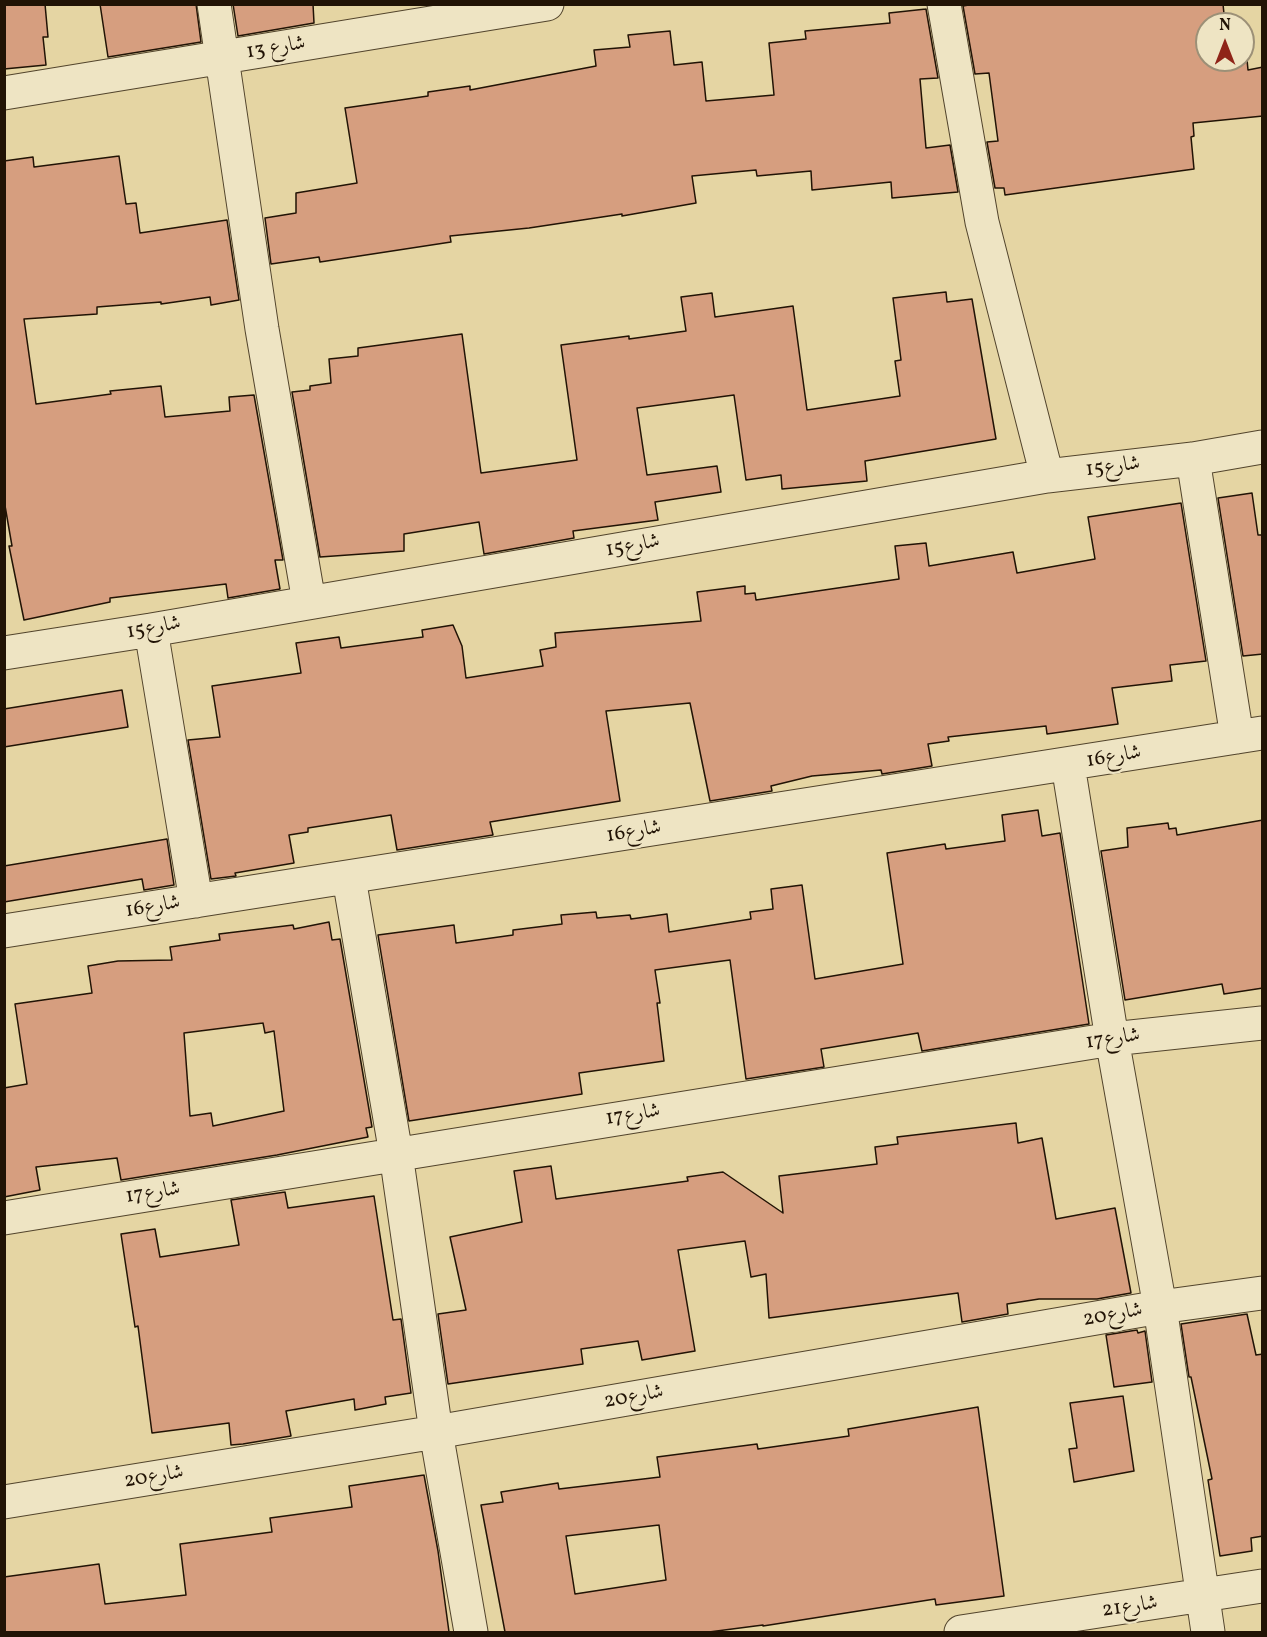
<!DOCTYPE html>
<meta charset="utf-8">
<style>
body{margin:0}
#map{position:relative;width:1267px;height:1637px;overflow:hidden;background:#e5d5a3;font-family:Vollkorn,serif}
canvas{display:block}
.frame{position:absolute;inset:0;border:6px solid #211305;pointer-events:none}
.north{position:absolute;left:1195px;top:12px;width:60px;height:60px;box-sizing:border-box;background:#eee4c3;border:2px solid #9c9077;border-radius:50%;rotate:0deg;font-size:16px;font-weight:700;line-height:24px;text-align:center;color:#211305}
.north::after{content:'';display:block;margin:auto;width:21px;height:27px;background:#8f2418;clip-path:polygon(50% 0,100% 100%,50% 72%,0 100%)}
</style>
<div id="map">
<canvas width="1267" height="1637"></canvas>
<div class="frame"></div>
<div class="north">N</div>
</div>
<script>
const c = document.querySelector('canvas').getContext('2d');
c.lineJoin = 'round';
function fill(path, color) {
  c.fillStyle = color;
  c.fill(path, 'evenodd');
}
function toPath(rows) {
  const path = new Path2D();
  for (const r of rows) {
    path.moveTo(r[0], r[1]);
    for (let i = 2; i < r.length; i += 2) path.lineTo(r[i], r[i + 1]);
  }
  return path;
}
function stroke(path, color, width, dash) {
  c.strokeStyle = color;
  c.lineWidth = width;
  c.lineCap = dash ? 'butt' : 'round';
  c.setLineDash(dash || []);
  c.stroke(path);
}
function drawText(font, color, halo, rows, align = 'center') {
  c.font = font + ' Vollkorn,Amiri,serif';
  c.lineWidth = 4.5;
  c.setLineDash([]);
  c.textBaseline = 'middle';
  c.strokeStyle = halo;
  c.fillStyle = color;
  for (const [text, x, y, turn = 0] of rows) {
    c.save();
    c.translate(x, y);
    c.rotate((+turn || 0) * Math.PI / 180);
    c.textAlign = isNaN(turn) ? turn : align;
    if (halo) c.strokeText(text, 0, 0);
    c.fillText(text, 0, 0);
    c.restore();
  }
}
const building = toPath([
 [4,4,45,4,48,37,43,37,46,65,4,69,4,4],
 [100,4,196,4,201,42,108,57,100,4],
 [233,4,313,4,314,23,238,36,233,4],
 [974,4,1223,4,1225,24,1207,24,1207,60,1243,60,1243,49,1246,49,1248,70,1263,67,1263,116,1193,123,1194,136,1191,137,1194,169,1005,195,1004,188,995,188,987,142,998,141,989,73,975,74,963,6,974,4],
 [926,9,938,78,920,79,926,148,950,145,958,192,892,198,891,182,812,190,811,171,757,176,756,170,692,176,696,203,622,216,622,214,529,228,450,236,451,242,320,262,319,257,271,264,265,218,296,213,296,193,357,183,345,108,428,96,428,92,470,86,470,90,596,66,594,50,630,47,628,35,670,31,674,65,702,62,706,101,774,95,769,43,806,39,805,31,890,23,889,13,926,9],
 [119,156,126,204,136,203,140,233,227,220,239,300,211,305,210,297,161,304,161,302,97,307,97,314,24,319,36,404,111,394,110,391,161,386,165,417,230,411,229,397,254,395,283,560,275,560,280,589,228,598,226,584,110,598,110,602,24,620,9,546,12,546,4,500,4,161,33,157,34,167,119,156],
 [946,292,947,302,972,299,996,439,865,461,867,481,782,489,781,475,746,480,734,395,637,408,647,475,717,466,721,492,655,502,658,520,573,531,574,538,484,554,479,522,404,534,404,551,320,557,292,392,310,390,310,386,331,383,329,359,358,356,358,348,462,334,481,473,577,460,561,345,629,336,629,339,686,331,681,297,712,293,715,317,793,306,807,410,900,396,895,361,901,360,893,298,946,292],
 [1252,493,1258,535,1263,535,1263,654,1243,656,1218,498,1252,493],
 [1181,503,1206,661,1170,665,1172,681,1112,688,1118,724,1047,734,1046,726,948,737,949,741,928,744,932,766,882,774,881,770,812,776,771,786,772,791,710,801,690,703,606,711,620,801,490,822,493,835,397,850,391,815,308,828,308,832,289,835,294,863,235,873,236,876,211,879,188,740,220,737,212,686,301,673,296,643,339,637,341,648,423,637,422,630,453,625,462,646,466,678,543,666,540,650,556,647,555,633,701,621,697,592,745,586,745,594,755,593,756,600,899,579,895,546,926,543,929,566,1013,552,1017,573,1095,559,1088,517,1181,503],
 [122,690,128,727,4,747,4,709,122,690],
 [1038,810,1042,836,1060,833,1089,1024,922,1051,918,1033,821,1049,824,1067,746,1079,730,960,655,970,660,1003,657,1003,664,1061,579,1073,582,1094,409,1121,378,935,454,925,456,943,513,935,513,930,562,924,561,915,596,912,597,918,630,915,631,919,667,914,669,932,751,919,750,912,773,909,771,889,802,885,815,979,903,964,887,853,945,844,946,849,1005,841,1002,815,1038,810],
 [1263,820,1263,988,1224,994,1222,984,1125,1000,1101,851,1128,847,1127,828,1168,823,1169,829,1176,828,1177,835,1263,820],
 [167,839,174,885,144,890,142,879,4,902,4,866,167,839],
 [329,922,332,940,340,939,372,1127,366,1128,368,1137,277,1155,121,1180,117,1158,36,1167,40,1190,4,1197,4,1088,27,1084,15,1004,92,993,88,966,118,961,172,960,170,947,220,940,219,934,293,925,294,929,329,922],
 [263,1023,265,1033,274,1031,284,1111,213,1126,211,1113,190,1116,184,1033,263,1023],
 [1016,1123,1018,1143,1042,1138,1056,1219,1115,1208,1131,1293,1097,1299,1039,1299,1007,1304,1008,1314,962,1322,958,1293,769,1318,766,1274,751,1277,745,1241,678,1250,695,1351,642,1360,638,1341,581,1349,583,1364,448,1384,438,1314,466,1310,450,1237,522,1222,514,1171,551,1166,556,1199,688,1181,687,1177,723,1172,783,1213,779,1176,877,1164,875,1147,898,1144,897,1137,1016,1123],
 [285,1192,288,1208,374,1196,393,1320,401,1319,411,1393,385,1397,386,1404,355,1410,354,1399,286,1411,291,1436,243,1444,231,1445,229,1423,152,1433,138,1326,135,1327,121,1234,155,1229,160,1257,239,1245,231,1200,285,1192],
 [1247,1314,1256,1355,1263,1354,1263,1536,1251,1538,1252,1551,1220,1556,1208,1480,1212,1479,1191,1377,1189,1377,1181,1324,1247,1314],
 [1137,1330,1138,1333,1145,1331,1152,1382,1114,1387,1106,1335,1137,1330],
 [1123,1396,1134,1471,1074,1482,1069,1449,1077,1448,1070,1403,1123,1396],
 [978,1407,1004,1596,936,1605,935,1599,763,1626,763,1625,709,1632,505,1632,481,1505,503,1502,501,1492,558,1483,559,1489,660,1477,657,1457,757,1444,758,1449,849,1436,848,1429,978,1407],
 [659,1525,666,1580,575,1594,566,1536,659,1525],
 [424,1475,438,1551,449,1632,4,1632,4,1577,99,1564,105,1604,186,1595,180,1544,272,1532,270,1518,352,1507,349,1486,424,1475]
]);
const minor = toPath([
 [214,4,262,329,309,602],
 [944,4,982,222,1047,476],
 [4,93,547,4],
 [1193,459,1237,737],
 [151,630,196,901],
 [4,653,151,630,1047,476,1193,459,1262,447],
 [1068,765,1112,1039,1160,1307,1208,1632],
 [349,878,396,1154,436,1432,471,1632],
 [4,931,1262,733],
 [4,1218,1112,1039,1262,1023],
 [4,1502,436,1432,1160,1307,1262,1293],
 [961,1632,1262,1586]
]);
const streetNames = [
 ["شارع 13",276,49,-9],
 ["شارع15",1113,468,-7],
 ["شارع15",633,547,-10],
 ["شارع15",154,629,-10],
 ["شارع16",1114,758,-9],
 ["شارع16",634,833,-9],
 ["شارع16",153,908,-9],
 ["شارع17",1113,1040,-8],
 ["شارع17",633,1116,-9],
 ["شارع17",153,1194,-9],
 ["شارع20",1113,1316,-10],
 ["شارع20",634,1398,-10],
 ["شارع20",154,1478,-9],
 ["شارع21",1130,1608,-8]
];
fill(building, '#d69e7f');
stroke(building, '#211305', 1.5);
stroke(minor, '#52442c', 35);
stroke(minor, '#eee4c3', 33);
drawText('21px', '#211305', '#eee4c3', streetNames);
</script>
